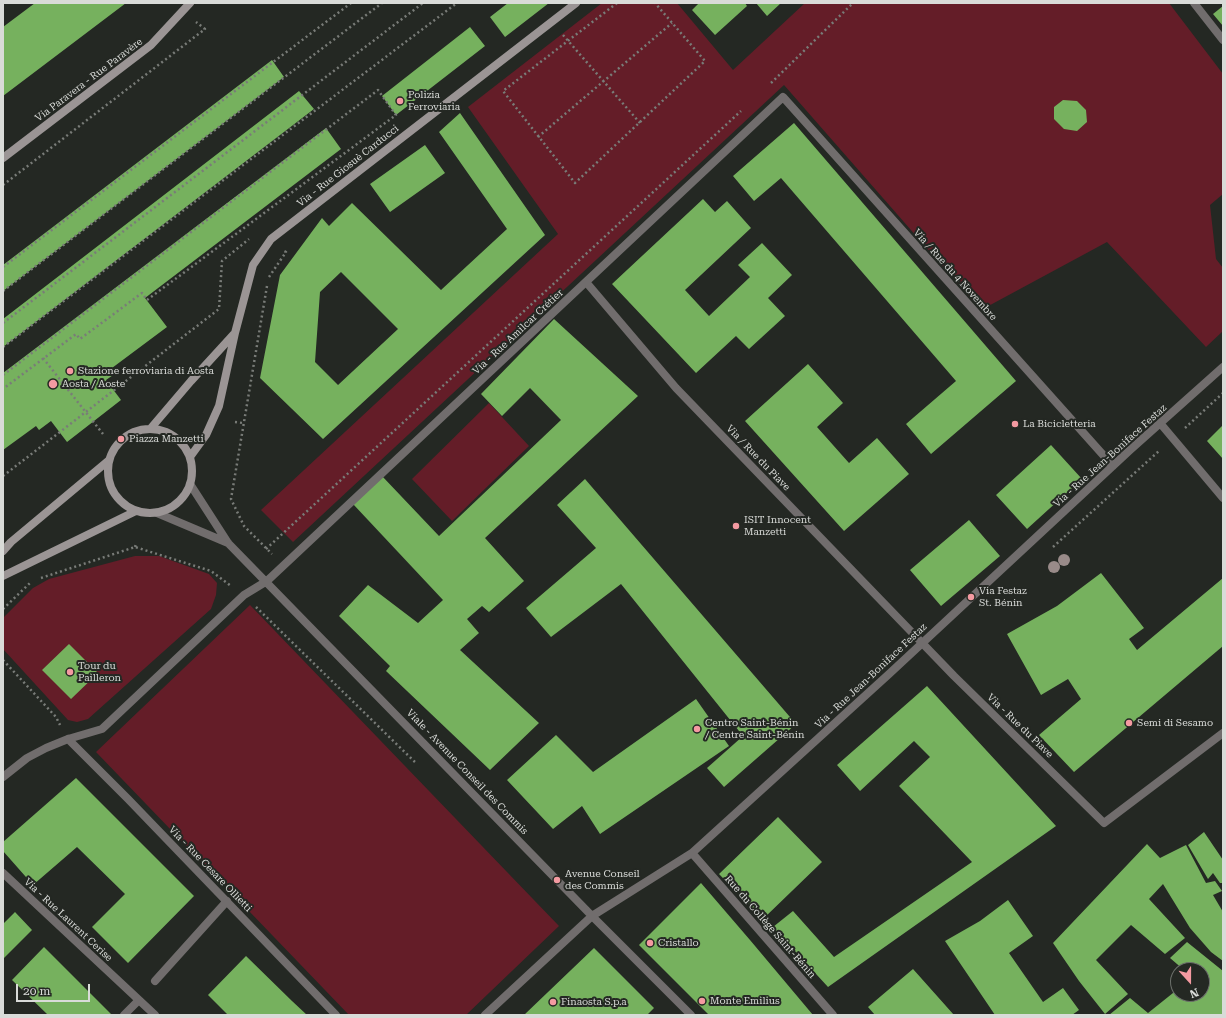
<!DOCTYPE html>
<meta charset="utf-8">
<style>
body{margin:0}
#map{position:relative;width:1226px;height:1018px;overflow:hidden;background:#242823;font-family:"Roboto Serif",serif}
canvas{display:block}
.frame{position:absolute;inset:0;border:4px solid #d9dbd8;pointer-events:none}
.north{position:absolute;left:1170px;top:962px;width:40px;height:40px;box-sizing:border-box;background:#242823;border:1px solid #6c706b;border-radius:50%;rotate:159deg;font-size:11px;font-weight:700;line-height:16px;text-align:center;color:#d9dbd8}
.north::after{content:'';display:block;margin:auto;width:14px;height:18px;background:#f49aa1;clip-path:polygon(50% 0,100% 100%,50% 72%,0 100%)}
.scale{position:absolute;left:16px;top:984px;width:74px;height:18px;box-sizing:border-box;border:2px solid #d9dbd8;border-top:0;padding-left:5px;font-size:12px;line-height:14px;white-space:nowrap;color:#d9dbd8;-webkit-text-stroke:3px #242823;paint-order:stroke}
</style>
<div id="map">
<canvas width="1226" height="1018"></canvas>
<div class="frame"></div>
<div class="north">N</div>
<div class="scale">20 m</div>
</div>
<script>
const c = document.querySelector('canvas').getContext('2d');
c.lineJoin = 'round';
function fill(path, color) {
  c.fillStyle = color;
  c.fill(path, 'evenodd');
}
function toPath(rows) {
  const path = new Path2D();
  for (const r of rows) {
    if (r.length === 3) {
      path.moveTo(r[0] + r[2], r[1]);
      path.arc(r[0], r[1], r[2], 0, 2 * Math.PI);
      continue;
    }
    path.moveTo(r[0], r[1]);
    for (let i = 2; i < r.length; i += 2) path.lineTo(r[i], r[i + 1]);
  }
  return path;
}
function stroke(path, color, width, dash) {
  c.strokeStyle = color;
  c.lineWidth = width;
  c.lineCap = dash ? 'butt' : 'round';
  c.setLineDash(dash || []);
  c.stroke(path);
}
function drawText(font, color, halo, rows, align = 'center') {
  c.font = font + ' "Roboto Serif",serif';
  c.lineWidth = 4;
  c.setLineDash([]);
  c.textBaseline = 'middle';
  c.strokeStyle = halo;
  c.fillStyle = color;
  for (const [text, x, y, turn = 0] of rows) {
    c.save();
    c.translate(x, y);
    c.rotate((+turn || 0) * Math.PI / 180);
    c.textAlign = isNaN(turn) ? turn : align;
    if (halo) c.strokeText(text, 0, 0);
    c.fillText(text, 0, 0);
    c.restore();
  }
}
const green = toPath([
 [602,3,677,3,733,70,805,3,1169,3,1223,74,1223,194,1210,205,1216,259,1223,268,1223,331,1206,347,1107,242,981,310,784,85,293,542,261,510,558,234,468,107],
 [489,403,529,446,452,521,412,479],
 [135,556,159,556,209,574,217,583,216,595,211,609,88,719,77,722,68,720,3,649,3,618,33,588,49,579],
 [250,605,559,926,466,1015,349,1015,96,752]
]);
const building = toPath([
 [35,3,126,3,3,96,3,27],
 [508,3,549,3,505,37,490,17],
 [699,3,745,3,747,6,715,35,692,10],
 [756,3,781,3,767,16],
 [1223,6,1223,26,1213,14],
 [470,27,485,46,396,115,382,96],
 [272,60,284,77,3,291,3,265],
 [299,91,314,109,3,347,3,319],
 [1063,100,1077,101,1086,110,1087,122,1077,131,1064,129,1054,119,1054,107],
 [460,113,545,235,323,439,260,378,280,275,322,218,329,226,352,203,441,290,507,229,439,132],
 [341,272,398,329,338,385,315,362,320,292],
 [794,123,1016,381,931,454,906,424,956,381,781,178,754,201,733,176],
 [326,128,341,149,145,298,167,327,112,368,116,373,106,380,121,400,67,442,51,421,39,430,36,426,3,450,3,373],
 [425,145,445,173,390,212,370,184],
 [703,199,715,212,727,201,751,228,685,290,709,316,750,277,738,265,762,243,792,275,768,298,785,316,749,349,736,336,696,373,612,284],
 [554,319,638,396,485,538,524,581,489,612,482,606,467,619,479,633,460,650,539,723,490,770,386,671,390,666,339,616,368,585,418,623,443,600,353,504,382,476,439,536,561,420,530,388,502,416,481,394],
 [808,364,843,403,817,427,849,463,877,438,909,474,844,531,745,421],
 [1223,425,1223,459,1207,441],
 [1051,445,1082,479,1027,529,996,495],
 [585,479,796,724,724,787,707,768,743,736,621,584,551,637,526,608,596,548,557,505],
 [969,520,1000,556,941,606,910,570],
 [1101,573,1144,628,1129,639,1137,650,1223,578,1223,646,1074,772,1039,735,1081,699,1068,679,1041,695,1007,634,1057,606],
 [69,644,98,673,71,699,42,670],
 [927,686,1056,826,828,987,773,927,793,911,834,957,972,862,899,786,930,757,914,741,860,791,837,765],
 [696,699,729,746,600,834,582,806,553,829,507,780,556,735,593,772],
 [76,778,194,896,128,963,92,927,125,894,77,847,33,885,3,851,3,842],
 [778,817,822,862,763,919,719,874],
 [1204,832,1223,860,1223,883,1220,883,1213,873,1208,879,1188,845],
 [1147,844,1160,858,1186,845,1206,883,1215,881,1222,891,1213,895,1223,912,1223,961,1211,952,1190,928,1163,884,1149,899,1185,938,1165,954,1131,925,1096,960,1128,994,1105,1014,1079,981,1053,943],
 [701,883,750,940,813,1015,709,1015,639,945],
 [1008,900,1033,936,1009,953,1043,1002,1063,988,1079,1010,1072,1015,995,1015,945,941,980,921],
 [15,912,32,930,3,959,3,924],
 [1187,942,1223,971,1223,1015,1109,1015,1130,998,1148,1013,1178,989,1178,994,1202,994,1202,970,1184,970,1170,958],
 [44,947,112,1015,48,1015,12,980],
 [594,948,654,1008,647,1015,524,1015],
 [246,956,292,1001,307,1015,228,1015,208,995],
 [913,969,954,1015,875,1015,868,1007]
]);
const path = toPath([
 [617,3,503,91,575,183,705,61,655,3],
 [563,35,640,123],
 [771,83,853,3],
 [538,137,672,23],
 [3,185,205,29,196,22],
 [3,267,351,3],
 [269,277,286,252,284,251],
 [267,286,231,499,244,526,272,554],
 [3,291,382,3],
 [3,323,423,3],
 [3,347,457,3],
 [43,358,103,434],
 [3,375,378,90,396,115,147,300,142,293,80,339,76,334,3,389],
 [235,422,243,423],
 [1185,428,1223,393],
 [3,476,219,309,222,261,249,239],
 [135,547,136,544],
 [1053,547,1160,450],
 [266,549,741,111],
 [41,578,135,547,211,571,231,586],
 [256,607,417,764],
 [3,609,30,583],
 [3,660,56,717,60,725]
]);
const street = toPath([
 [1194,3,1223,40],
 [586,282,676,388,954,676,1104,823,1223,733],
 [1160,423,1223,498],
 [190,484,228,543,592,916,691,1015],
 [157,513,228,543],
 [68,739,128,799,336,1015],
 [3,777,27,758,46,748,68,739,102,729,244,595,267,581,783,97,1113,466],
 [692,853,833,1015],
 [3,873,155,1015],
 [155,981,227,901],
 [124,1015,139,1000],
 [485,1015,592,916,692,853,889,674,1130,450,1223,367]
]);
const secondary = toPath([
 [3,158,151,45,190,3],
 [151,428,191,381,234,334],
 [150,471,42],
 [190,457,206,435,219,406,235,333,253,265,271,239,576,3],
 [3,551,11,542,108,461],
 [3,576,136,511]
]);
const trees = [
 [1064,560],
 [1054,567]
];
const markers = [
 [400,101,4,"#f49aa1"],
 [70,371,4,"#f49aa1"],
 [53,384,5,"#f49aa1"],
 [1015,424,4,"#f49aa1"],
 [121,439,4,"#f49aa1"],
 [736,526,4,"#f49aa1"],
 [971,597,4,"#f49aa1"],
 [70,672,4,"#f49aa1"],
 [1129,723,4,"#f49aa1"],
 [697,729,4,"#f49aa1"],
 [557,880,4,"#f49aa1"],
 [650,943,4,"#f49aa1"],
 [702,1001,4,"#f49aa1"],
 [553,1002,4,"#f49aa1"]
];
const streetNames = [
 ["Via Paravera - Rue Paravère",89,80,-37],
 ["Via - Rue Giosuè Carducci",348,166,-38],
 ["Via / Rue du 4 Novembre",955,275,48],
 ["Via - Rue Amilcar Crétier",518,332,-43],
 ["Via - Rue Jean-Boniface Festaz",1110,456,-42],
 ["Via / Rue du Piave",758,458,46],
 ["Via - Rue Jean-Boniface Festaz",871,676,-43],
 ["Via - Rue du Piave",1020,726,44],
 ["Viale - Avenue Conseil des Commis",467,772,46],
 ["Via - Rue Cesare Ollietti",210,869,46],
 ["Via - Rue Laurent Cerise",68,920,43],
 ["Rue du Collège Saint-Bénin",770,927,49]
];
const poiNames = [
 ["Polizia",408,95],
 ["Ferroviaria",408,107],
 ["Stazione ferroviaria di Aosta",78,371],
 ["Aosta / Aoste",62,384],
 ["La Bicicletteria",1023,424],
 ["Piazza Manzetti",129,439],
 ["ISIT Innocent",744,520],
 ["Manzetti",744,532],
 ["Via Festaz",979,591],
 ["St. Bénin",979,603],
 ["Tour du",78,666],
 ["Pailleron",78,678],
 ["Centro Saint-Bénin",705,723],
 ["/ Centre Saint-Bénin",705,735],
 ["Semi di Sesamo",1137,723],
 ["Avenue Conseil",565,874],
 ["des Commis",565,886],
 ["Cristallo",658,943],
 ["Monte Emilius",710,1001],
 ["Finaosta S.p.a",561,1002]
];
fill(green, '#641d28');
fill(building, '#76b15e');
stroke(path, '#797c78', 2.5, [2, 3]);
stroke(street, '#716d6d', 8);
stroke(secondary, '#9b9595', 8);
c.fillStyle = '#998b89';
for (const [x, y] of trees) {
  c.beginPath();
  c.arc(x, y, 6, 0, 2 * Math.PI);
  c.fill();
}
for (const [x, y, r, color] of markers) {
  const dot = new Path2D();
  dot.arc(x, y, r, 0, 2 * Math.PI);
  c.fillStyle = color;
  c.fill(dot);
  stroke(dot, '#242823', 1.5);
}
drawText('10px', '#d9dbd8', '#242823', streetNames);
drawText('10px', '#d9dbd8', '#242823', poiNames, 'left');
</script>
